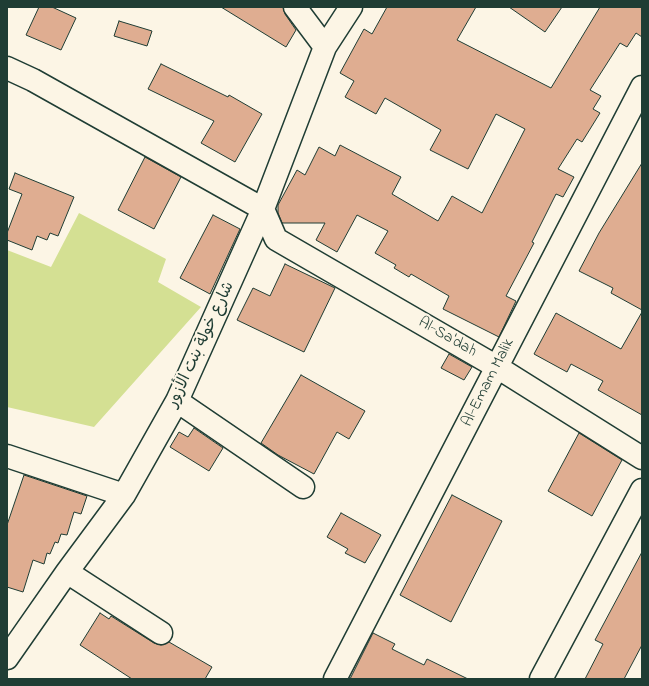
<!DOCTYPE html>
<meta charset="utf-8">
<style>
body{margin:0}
#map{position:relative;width:649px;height:686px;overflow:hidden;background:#fcf5e5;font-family:"Indie Flower",sans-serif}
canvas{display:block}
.frame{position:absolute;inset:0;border:8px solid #1f3d34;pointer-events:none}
</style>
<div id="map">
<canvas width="649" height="686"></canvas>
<div class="frame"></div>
</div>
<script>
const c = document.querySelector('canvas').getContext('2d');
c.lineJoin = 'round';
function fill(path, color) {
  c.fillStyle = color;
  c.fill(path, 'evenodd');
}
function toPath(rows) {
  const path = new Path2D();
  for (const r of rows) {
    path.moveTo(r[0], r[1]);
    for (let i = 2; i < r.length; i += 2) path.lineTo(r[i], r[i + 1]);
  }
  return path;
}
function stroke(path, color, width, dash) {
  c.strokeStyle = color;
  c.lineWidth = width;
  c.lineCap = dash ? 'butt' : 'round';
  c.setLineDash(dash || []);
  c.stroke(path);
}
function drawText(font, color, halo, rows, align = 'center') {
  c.font = font + ' "Indie Flower","Playpen Sans Arabic",sans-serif';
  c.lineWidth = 4;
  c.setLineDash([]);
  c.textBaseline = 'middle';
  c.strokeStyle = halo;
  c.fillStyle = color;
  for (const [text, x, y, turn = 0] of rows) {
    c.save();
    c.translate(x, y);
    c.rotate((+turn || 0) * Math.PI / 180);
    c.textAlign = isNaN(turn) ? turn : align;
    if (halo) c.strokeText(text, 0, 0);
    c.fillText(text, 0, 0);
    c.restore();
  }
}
const green = toPath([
 [79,213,166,259,158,282,201,307,94,427,7,407,7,250,51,267]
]);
const building = toPath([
 [39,7,52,7,76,18,61,50,26,35,39,7],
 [221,7,283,7,285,14,296,30,286,47,221,7],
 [387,7,476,7,457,40,551,88,600,7,642,7,642,37,636,33,627,47,620,43,590,90,601,96,593,109,600,113,582,142,577,139,558,169,574,177,563,197,556,194,532,242,534,243,506,296,516,301,499,337,443,309,449,296,411,274,409,277,394,268,396,265,375,253,388,231,357,215,337,252,316,240,325,223,282,223,278,213,278,205,297,170,305,175,319,147,335,156,340,145,401,177,392,194,438,221,452,196,482,213,525,129,496,114,468,169,430,150,441,130,385,98,376,114,345,97,354,81,340,73,364,29,372,34,387,7],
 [509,7,562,7,545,32,509,7],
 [119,21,152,31,147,46,114,36,119,21],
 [161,64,228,97,229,95,262,114,235,162,201,143,214,121,148,89,161,64],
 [145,157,181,177,154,229,118,210,145,157],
 [642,163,642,310,611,293,613,288,579,271,599,233,642,163],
 [15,173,74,197,58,236,50,233,47,240,37,236,32,250,7,240,7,233,22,194,9,189,15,173],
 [213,215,240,229,210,294,180,278,213,215],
 [285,264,335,288,304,352,237,320,253,288,270,296,285,264],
 [642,312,642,415,598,390,603,381,571,364,567,372,534,354,556,313,621,349,642,312],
 [449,354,472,367,464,380,441,368,449,354],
 [301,375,365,411,349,439,337,432,314,474,278,455,261,443,301,375],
 [194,428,223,448,209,471,170,447,179,432,188,437,194,428],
 [579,433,622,460,592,516,548,491,579,433],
 [24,475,87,496,81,514,74,512,67,535,61,534,58,543,55,542,50,554,47,553,44,564,33,560,23,592,7,587,7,525,24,475],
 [452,495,502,521,451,622,400,595,452,495],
 [341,513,381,535,365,563,345,553,348,549,327,537,341,513],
 [642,552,642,645,624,679,585,679,603,644,595,640,642,552],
 [100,613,109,619,111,616,154,643,161,645,169,642,212,667,205,679,132,679,80,645,100,613],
 [373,633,395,644,392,649,424,665,427,659,468,679,350,679,373,633]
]);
const minor = toPath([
 [295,7,325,47],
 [7,68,33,80,263,209,276,239,497,367,642,458],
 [177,401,303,487],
 [7,456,124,495],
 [67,572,161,633],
 [7,658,67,572,124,495,177,401,263,209,325,47,351,7],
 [335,679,642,87],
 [541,679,642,490]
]);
const streetNames = [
 ["Al-Sa'dah",447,338,30],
 ["شارع خولة بنت الأزور",202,345,-65],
 ["Al-Emam Malik",489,383,-63]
];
fill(green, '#d4e093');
fill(building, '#dfad91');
stroke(building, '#1f3d34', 1);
stroke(minor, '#1f3d34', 25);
stroke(minor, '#fcf5e5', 22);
drawText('16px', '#1f3d34', '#fcf5e5', streetNames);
</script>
